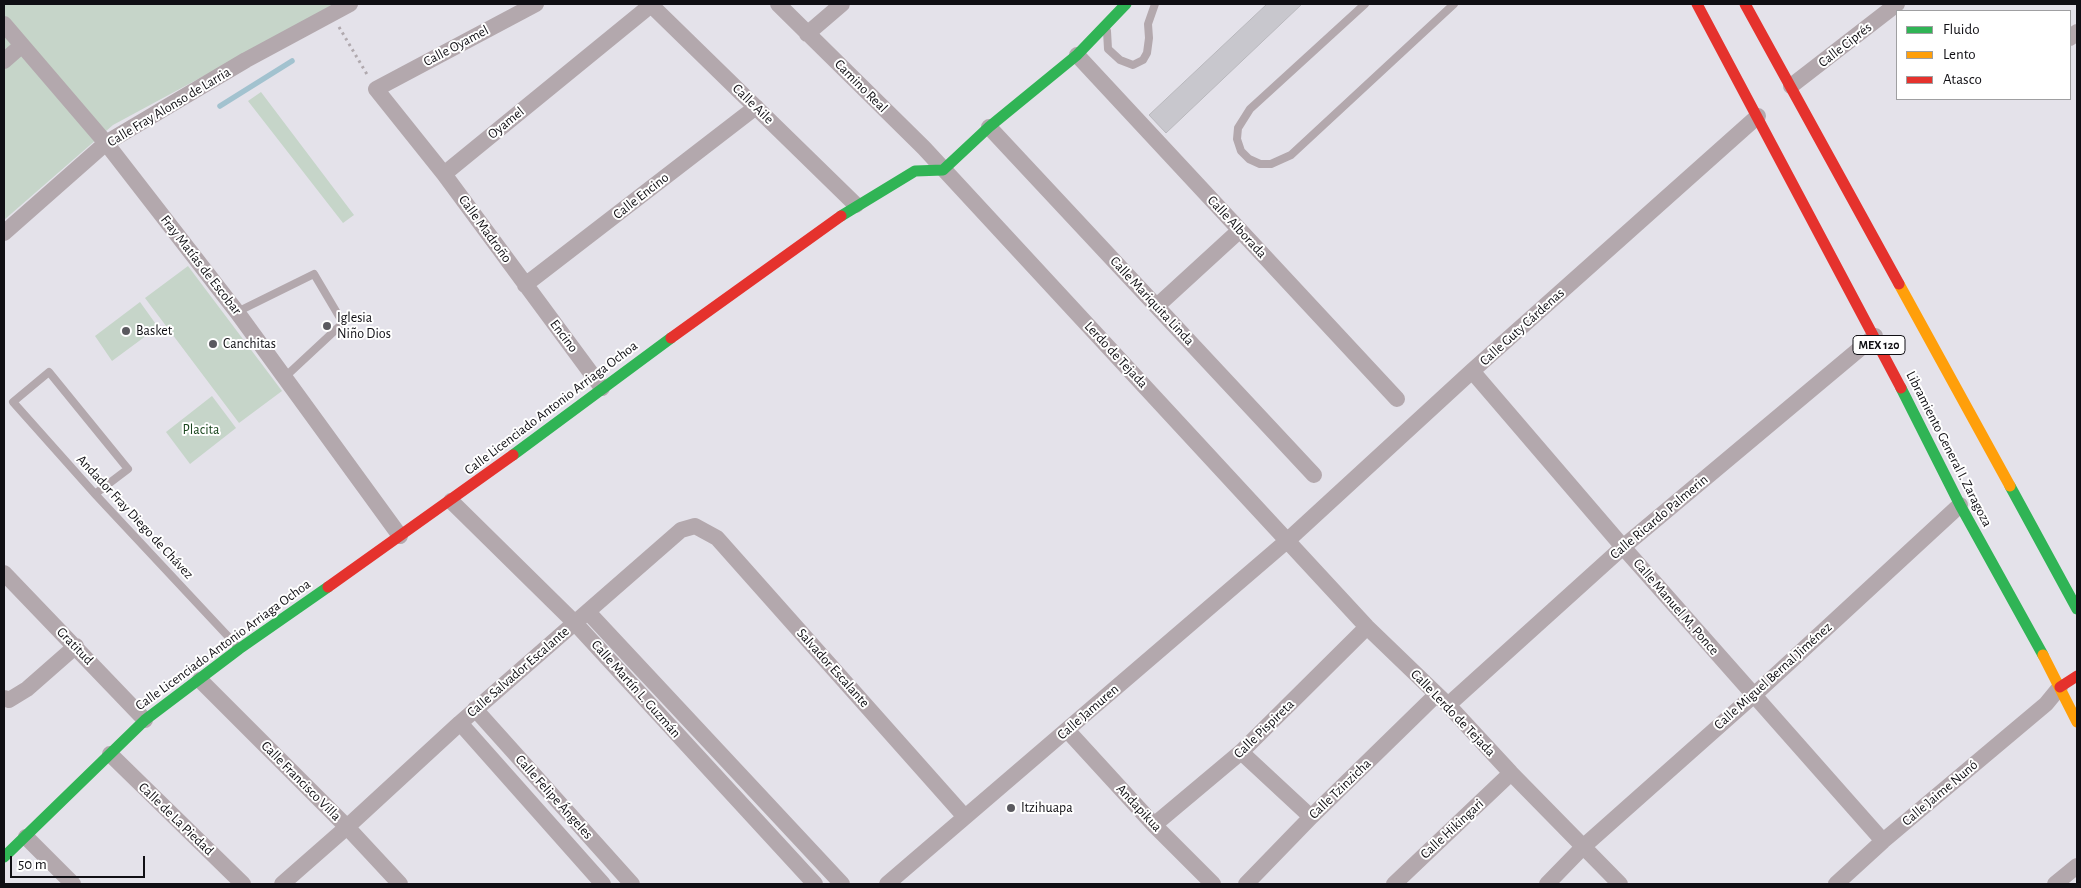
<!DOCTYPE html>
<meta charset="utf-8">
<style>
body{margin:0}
#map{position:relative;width:2081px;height:888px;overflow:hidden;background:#e4e2ea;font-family:"Alegreya Sans",sans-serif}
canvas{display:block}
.frame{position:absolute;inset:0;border:5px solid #100f14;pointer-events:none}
.legend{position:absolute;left:1896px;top:10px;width:175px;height:90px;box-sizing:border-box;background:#fff;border:1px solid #9f9fa1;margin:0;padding:6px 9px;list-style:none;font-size:15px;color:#100f14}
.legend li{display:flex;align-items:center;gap:10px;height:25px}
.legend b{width:25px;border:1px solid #9f9fa1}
.scale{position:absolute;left:10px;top:856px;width:135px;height:22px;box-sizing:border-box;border:2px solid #100f14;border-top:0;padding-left:6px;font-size:15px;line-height:18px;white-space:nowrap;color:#100f14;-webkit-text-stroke:4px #fff;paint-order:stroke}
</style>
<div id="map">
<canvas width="2081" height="888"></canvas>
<div class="frame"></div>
<ul class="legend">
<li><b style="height:6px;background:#30b455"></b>Fluido</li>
<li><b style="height:6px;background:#ff9f0a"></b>Lento</li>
<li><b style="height:6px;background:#e5322d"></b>Atasco</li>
</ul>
<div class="scale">50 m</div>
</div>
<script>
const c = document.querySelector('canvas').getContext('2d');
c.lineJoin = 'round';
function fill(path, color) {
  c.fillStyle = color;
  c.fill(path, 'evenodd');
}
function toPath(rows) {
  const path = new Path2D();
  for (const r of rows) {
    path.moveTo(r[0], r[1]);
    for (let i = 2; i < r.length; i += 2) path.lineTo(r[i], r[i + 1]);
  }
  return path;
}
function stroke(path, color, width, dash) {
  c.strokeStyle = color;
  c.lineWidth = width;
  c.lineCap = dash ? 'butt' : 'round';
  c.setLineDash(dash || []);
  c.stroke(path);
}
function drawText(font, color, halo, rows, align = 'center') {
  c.font = font + ' "Alegreya Sans",sans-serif';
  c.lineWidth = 4;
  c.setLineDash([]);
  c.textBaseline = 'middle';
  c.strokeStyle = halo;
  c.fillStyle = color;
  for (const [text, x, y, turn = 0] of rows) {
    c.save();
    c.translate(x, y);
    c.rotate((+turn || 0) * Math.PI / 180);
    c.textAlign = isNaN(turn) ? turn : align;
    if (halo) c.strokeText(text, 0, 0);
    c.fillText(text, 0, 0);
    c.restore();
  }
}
const green = toPath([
 [4,4,337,4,113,125,4,220],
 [261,92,354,215,343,223,248,101],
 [188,266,282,391,239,423,145,298],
 [140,302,158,327,112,361,95,336],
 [212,396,236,428,190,464,166,432]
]);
const stream = toPath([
 [220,106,292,61]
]);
const building = toPath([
 [1267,4,1302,4,1166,133,1149,115,1267,4]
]);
const path = toPath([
 [339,27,368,76]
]);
const lane = toPath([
 [1365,4,1250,109,1238,128,1237,139,1241,151,1249,159,1260,164,1271,164,1291,155,1454,4],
 [1107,31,1108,49,1120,60,1133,65,1143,60,1147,53,1149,38,1148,24,1155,4],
 [237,312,314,274,343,323,286,376],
 [95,494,128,469,49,372,13,402,95,494,108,508,238,647]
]);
const street = toPath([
 [536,4,376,89,444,174,602,388],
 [650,4,856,205],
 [778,4,924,148,1367,627,1448,705,1511,773,1620,884],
 [4,24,106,143,237,312,400,536],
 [807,34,842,4],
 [2070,38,2077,32],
 [1077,55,1397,399],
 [4,61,21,46],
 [1791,86,1897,4],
 [989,127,1314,475],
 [444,174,651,5],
 [4,233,106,143,246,60,350,4],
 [525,285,756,107],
 [1157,306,1240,230],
 [1472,371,1623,547,1883,841],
 [451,501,575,623,815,884],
 [4,573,145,720],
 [588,612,842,884],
 [200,680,347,827,400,884],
 [4,698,9,700,27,689,76,646],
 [1448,705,1623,547,1875,336],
 [475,709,632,884],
 [460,723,603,884],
 [1067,730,1154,825,1213,884],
 [1241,752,1311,817],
 [110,754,243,884],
 [1154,825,1241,752,1367,627],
 [26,837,73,884],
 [282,884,347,827,460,723,681,530,695,526,717,538,965,817],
 [887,884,1288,540,1472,371,1758,116],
 [1246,884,1311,817,1436,695],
 [1394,884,1511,773],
 [1547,884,1584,846,1754,695,1960,505],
 [1836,884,1883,841,2046,704,2060,687],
 [2055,884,2077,866]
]);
const fast = toPath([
 [841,216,915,171,943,170,989,127,1077,55,1126,4],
 [1901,388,1960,505,2043,655],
 [513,455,671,338],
 [2010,486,2077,609],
 [4,857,145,720,239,649,328,587]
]);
const slow = toPath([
 [1899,284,2010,486],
 [2043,655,2077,722]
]);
const jam = toPath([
 [1697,4,1901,388],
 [1745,4,1899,284],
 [671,338,841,216],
 [328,587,513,455],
 [2060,687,2077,676]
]);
const markers = [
 [327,326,5,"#5a595f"],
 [126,331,5,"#5a595f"],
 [213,344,5,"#5a595f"],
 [1011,808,5,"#5a595f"]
];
const shields = [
 [1879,345,52]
];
const shieldNames = [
 ["MEX 120",1879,345]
];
const streetNames = [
 ["Calle Ciprés",1845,45,-38],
 ["Calle Oyamel",456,46,-28],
 ["Camino Real",861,86,45],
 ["Calle Aile",753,104,44],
 ["Calle Fray Alonso de Larria",169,107,-31],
 ["Oyamel",506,123,-39],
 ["Calle Encino",641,196,-38],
 ["Calle Alborada",1237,227,47],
 ["Calle Madroño",485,229,54],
 ["Fray Matías de Escobar",201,265,52],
 ["Calle Mariquita Linda",1152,301,47],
 ["Calle Guty Cárdenas",1522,327,-42],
 ["Encino",564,336,53],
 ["Lerdo de Tejada",1116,355,47],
 ["Calle Licenciado Antonio Arriaga Ochoa",551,408,-37],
 ["Libramiento General I. Zaragoza",1949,449,63],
 ["Andador Fray Diego de Chávez",135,517,47],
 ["Calle Ricardo Palmerin",1659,517,-40],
 ["Calle Manuel M. Ponce",1676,607,49],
 ["Calle Licenciado Antonio Arriaga Ochoa",223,645,-36],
 ["Gratitud",75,646,46],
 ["Salvador Escalante",833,668,48],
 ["Calle Salvador Escalante",518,672,-41],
 ["Calle Miguel Bernal Jiménez",1773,676,-42],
 ["Calle Martín L. Guzmán",636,689,48],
 ["Calle Jamuren",1088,712,-41],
 ["Calle Lerdo de Tejada",1453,713,46],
 ["Calle Pispireta",1264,729,-44],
 ["Calle Francisco Villa",301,781,45],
 ["Calle Tzinzicha",1340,789,-44],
 ["Calle Jaime Nunó",1940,793,-40],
 ["Calle Felipe Ángeles",554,797,48],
 ["Andapikua",1139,808,47],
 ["Calle de La Piedad",176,819,44],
 ["Calle Hikingari",1452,829,-43]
];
const poiNames = [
 ["Iglesia",337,318],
 ["Niño Dios",337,334],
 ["Basket",136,331],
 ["Canchitas",223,344],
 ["Itzihuapa",1021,808]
];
const parkNames = [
 ["Placita",201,430]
];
fill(green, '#c6d5c9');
stroke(stream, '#a2c2cf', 5.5);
fill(building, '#c8c7cd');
stroke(building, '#b9b8bd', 1);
stroke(path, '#b0a9ae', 3, [2.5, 4]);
stroke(lane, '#b3a8ad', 8);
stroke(street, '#b3a8ad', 16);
stroke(fast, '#30b455', 11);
stroke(slow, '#ff9f0a', 11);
stroke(jam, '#e5322d', 11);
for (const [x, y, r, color] of markers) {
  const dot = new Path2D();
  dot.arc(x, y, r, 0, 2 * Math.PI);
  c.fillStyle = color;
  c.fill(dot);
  stroke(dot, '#fff', 2);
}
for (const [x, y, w] of shields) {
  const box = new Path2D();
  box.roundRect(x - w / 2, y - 9.5, w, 19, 4);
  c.fillStyle = '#fff';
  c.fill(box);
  stroke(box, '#100f14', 1);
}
drawText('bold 12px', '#100f14', null, shieldNames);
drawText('14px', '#100f14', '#fff', streetNames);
drawText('14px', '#100f14', '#fff', poiNames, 'left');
drawText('14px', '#1a461e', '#fff', parkNames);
</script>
